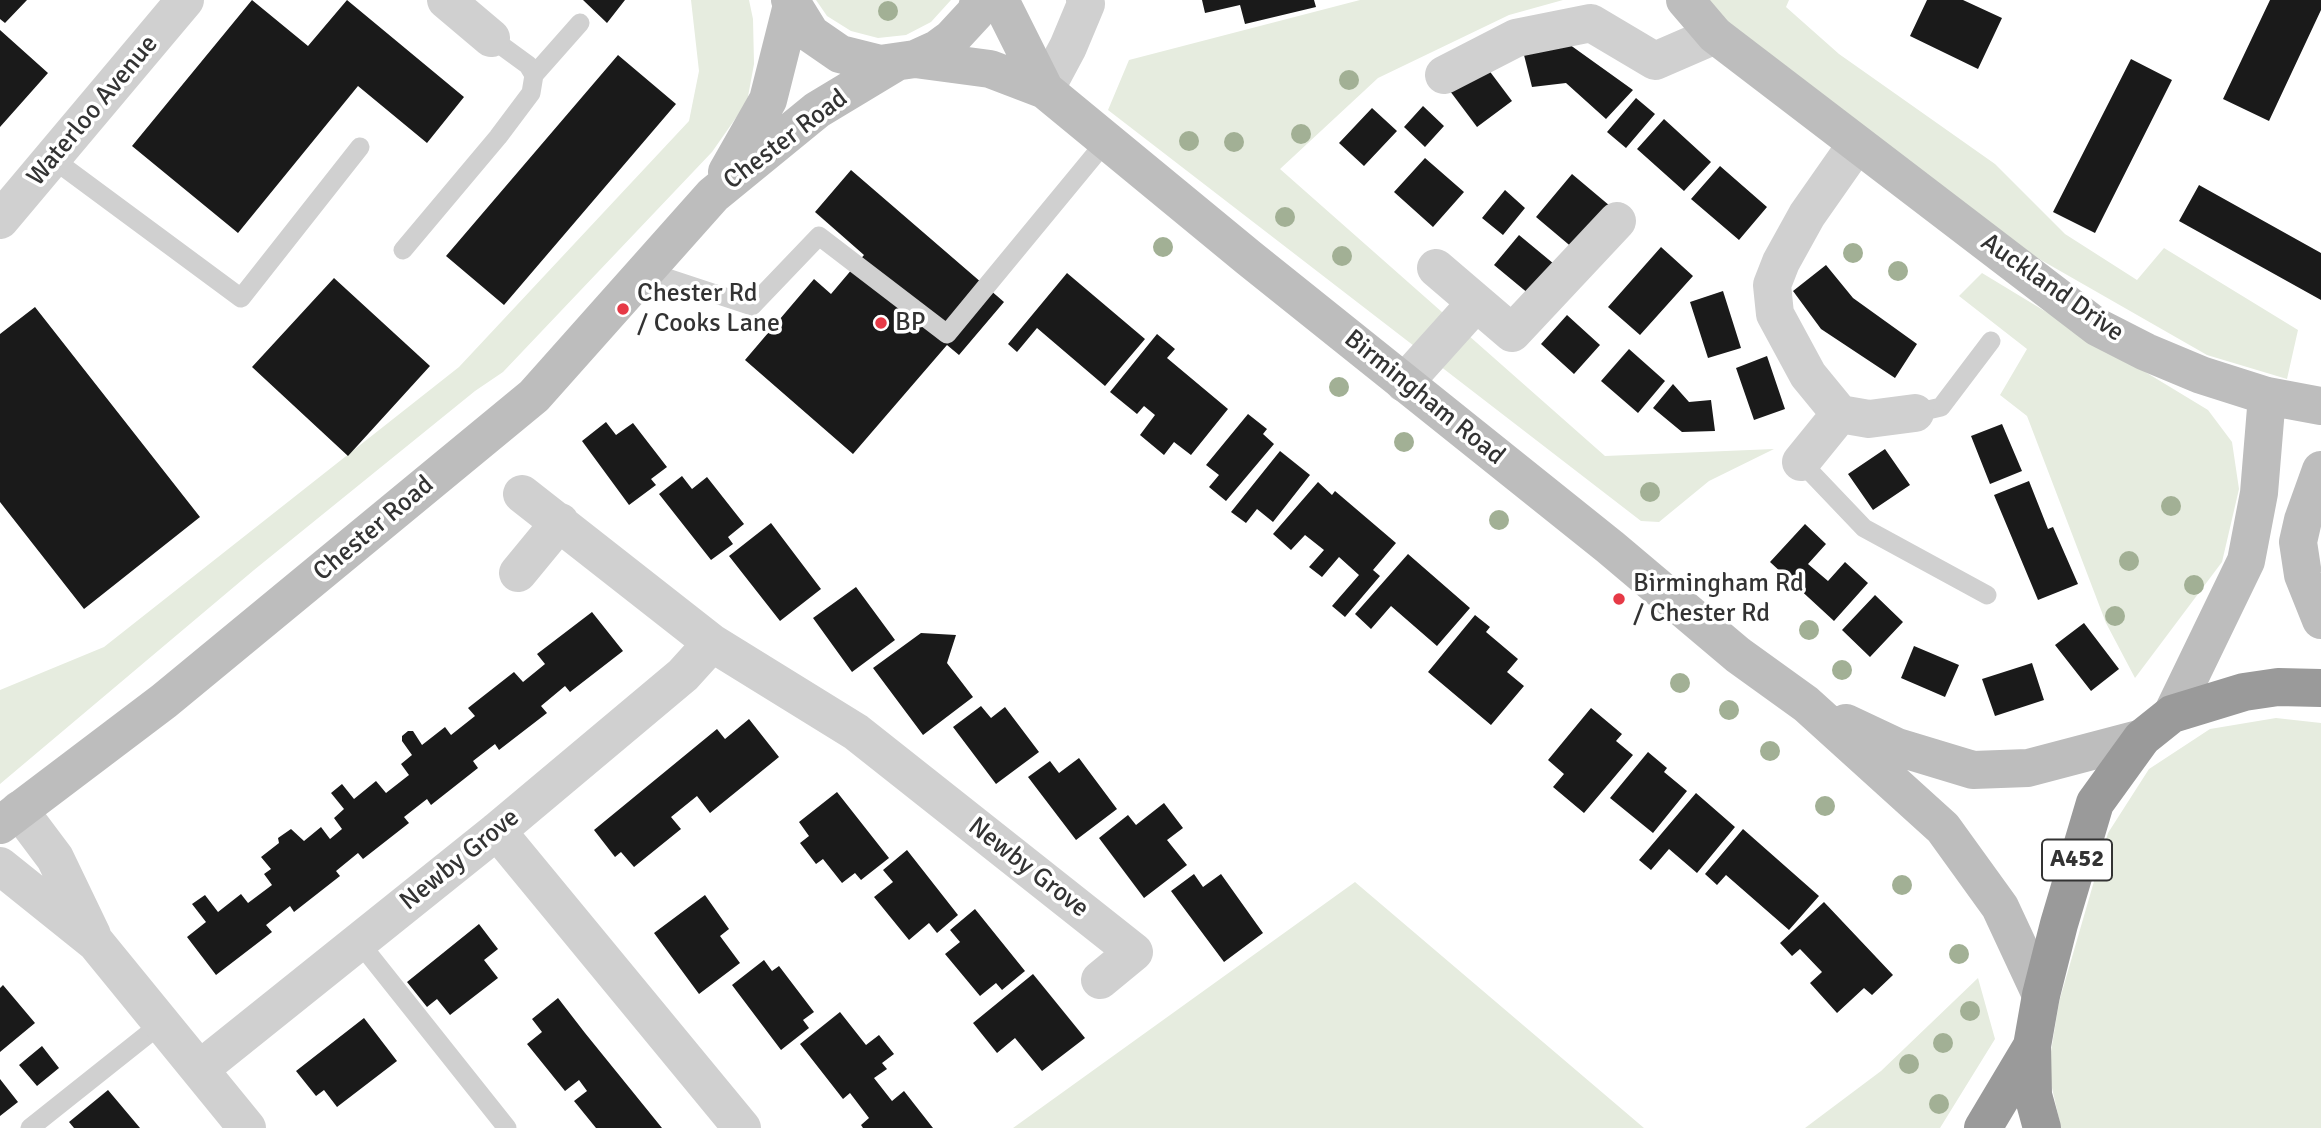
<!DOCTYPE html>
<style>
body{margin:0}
canvas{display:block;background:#fff}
</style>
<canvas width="2321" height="1128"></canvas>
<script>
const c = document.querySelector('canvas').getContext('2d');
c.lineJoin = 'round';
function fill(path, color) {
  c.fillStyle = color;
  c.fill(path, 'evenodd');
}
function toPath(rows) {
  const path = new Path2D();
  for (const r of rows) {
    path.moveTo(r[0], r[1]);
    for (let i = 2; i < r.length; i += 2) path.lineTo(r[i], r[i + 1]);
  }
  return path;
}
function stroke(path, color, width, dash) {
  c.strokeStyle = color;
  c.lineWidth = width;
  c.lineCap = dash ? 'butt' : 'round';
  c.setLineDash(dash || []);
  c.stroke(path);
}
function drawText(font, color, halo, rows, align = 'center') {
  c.font = font + ' Signika,sans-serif';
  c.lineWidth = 7;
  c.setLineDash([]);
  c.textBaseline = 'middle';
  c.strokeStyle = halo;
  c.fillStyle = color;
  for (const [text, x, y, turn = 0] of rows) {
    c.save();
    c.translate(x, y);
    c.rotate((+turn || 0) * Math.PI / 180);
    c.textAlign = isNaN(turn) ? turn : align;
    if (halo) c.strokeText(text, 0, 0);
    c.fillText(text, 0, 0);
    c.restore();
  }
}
const green = toPath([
 [691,0,749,0,753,19,754,64,747,102,712,152,503,372,475,391,254,570,0,784,0,690,104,647,459,367,689,121,699,71],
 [816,0,951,0,931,22,906,35,878,38,851,31,827,16],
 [1360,0,1563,0,1509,15,1378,78,1280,169,1605,456,1774,449,1709,481,1659,522,1641,521,1108,110,1129,60],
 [1704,0,1789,0,1786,7,1839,54,1995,164,2065,234,2137,280,2164,248,2298,330,2287,379,2207,355,2020,248,1745,40],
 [1982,273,2208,410,2232,442,2239,489,2222,562,2135,678,2106,623,2027,416,2000,395,2027,349,1959,296],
 [2276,718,2321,723,2321,1128,2061,1128,2048,1070,2059,1002,2108,833,2149,769,2210,729],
 [1355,882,1644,1128,1013,1128],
 [1978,978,1995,1039,1940,1128,1805,1128,1881,1071]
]);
const building = toPath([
 [0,0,27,0,5,23,0,19],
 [252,0,308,46,347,0,464,97,427,143,358,86,238,233,132,146],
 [583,0,625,0,607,23],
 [1202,0,1314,0,1316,7,1245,24,1240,5,1205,13],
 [1927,0,1963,0,2002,18,1978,69,1910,36],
 [2270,0,2321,0,2321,10,2269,121,2223,99],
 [0,30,48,73,0,127],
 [1566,42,1633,90,1606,119,1566,83,1532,87,1524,55],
 [618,55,676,104,504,305,446,256],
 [2131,59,2172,80,2095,233,2053,212],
 [1485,65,1512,101,1477,127,1450,91],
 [1636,98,1655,114,1626,148,1607,132],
 [1423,106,1444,126,1425,147,1404,127],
 [1372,108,1397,131,1364,166,1339,143],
 [1664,119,1711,162,1684,191,1637,149],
 [1425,158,1464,192,1433,227,1394,192],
 [1720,166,1767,207,1739,240,1691,199],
 [851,170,1004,302,959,355,947,345,853,454,745,360,814,279,831,294,864,255,815,212],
 [1572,174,1610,206,1574,249,1536,217],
 [2199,185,2321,253,2321,300,2179,221],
 [1505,190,1525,208,1503,235,1482,218],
 [1519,235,1554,264,1529,294,1494,265],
 [1661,247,1693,276,1640,335,1608,307],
 [1826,265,1853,298,1917,344,1895,378,1821,329,1793,291],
 [1067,273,1145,339,1105,386,1037,328,1017,352,1008,344],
 [334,278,430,366,348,456,252,367],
 [1723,291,1741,348,1708,358,1690,302],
 [35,307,200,517,84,609,0,502,0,334],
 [1567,315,1600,345,1574,374,1541,344],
 [1157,334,1175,349,1167,358,1228,409,1191,455,1174,442,1164,455,1140,435,1155,415,1144,406,1137,414,1110,392],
 [1629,349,1665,381,1638,413,1601,381],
 [1767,356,1785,409,1754,420,1736,368],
 [1673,384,1689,402,1711,400,1715,431,1682,432,1653,408],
 [1248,414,1267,429,1263,434,1274,444,1226,501,1209,487,1219,475,1206,465],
 [606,422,616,435,633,423,667,467,651,479,656,485,629,505,582,441],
 [2002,424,2022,471,1990,484,1971,436],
 [1885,449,1910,485,1873,510,1848,474],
 [1280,451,1310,475,1273,522,1257,509,1246,523,1231,512],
 [682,476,692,489,707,477,744,524,728,537,733,544,711,560,659,494],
 [2029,481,2048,529,2053,527,2078,584,2038,600,1994,495],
 [1318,482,1332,495,1335,491,1396,543,1373,570,1380,576,1345,617,1332,606,1359,575,1339,557,1322,577,1309,567,1324,550,1305,535,1291,550,1273,534],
 [771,523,821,589,780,621,729,556],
 [1805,524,1826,544,1808,564,1828,581,1845,562,1868,583,1834,621,1770,562],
 [1408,554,1470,608,1437,646,1391,606,1371,629,1355,614],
 [856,587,895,640,852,672,813,618],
 [1875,595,1903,622,1870,657,1842,630],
 [592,612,623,651,570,692,565,686,541,706,547,713,499,750,495,744,473,761,478,768,431,805,427,799,404,817,409,823,363,859,358,853,336,871,340,876,294,912,290,906,266,925,272,932,216,975,187,937,206,922,192,904,205,895,218,912,241,894,248,903,272,885,264,874,271,869,261,857,279,843,278,838,291,829,304,841,321,827,330,839,342,829,334,818,344,809,331,793,342,784,354,799,376,781,386,793,409,775,401,764,412,755,402,741,402,736,408,731,413,731,422,745,445,727,451,735,475,716,468,708,514,672,523,682,545,664,537,654],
 [1475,615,1490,627,1486,632,1518,659,1507,672,1524,686,1491,725,1428,672],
 [2084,623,2119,669,2091,691,2055,645],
 [921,633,956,635,947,663,973,697,923,735,873,668],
 [1914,646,1959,665,1945,697,1901,678],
 [2032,663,2044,700,1995,716,1982,679],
 [981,706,991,718,1005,707,1039,752,996,784,953,727],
 [1591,708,1622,734,1616,741,1633,755,1584,813,1553,787,1564,774,1548,760],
 [749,719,779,757,710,813,697,796,671,817,681,829,634,867,621,852,615,857,594,830,717,729,725,739],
 [1648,752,1667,768,1664,772,1687,791,1653,833,1610,798],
 [1079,758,1117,809,1076,840,1028,777,1050,761,1059,773],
 [837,792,889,858,861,880,855,873,842,883,823,859,816,864,800,843,809,836,799,822],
 [1696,793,1735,827,1697,873,1669,849,1651,870,1639,860],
 [1164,803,1183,828,1167,840,1187,865,1144,898,1099,838,1128,815,1136,825],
 [1743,829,1819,896,1789,930,1726,875,1717,885,1705,874],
 [907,850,958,915,937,933,929,923,909,940,874,897,893,882,883,870],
 [1194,874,1203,887,1221,874,1263,933,1224,962,1171,891],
 [705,895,729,929,720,936,740,963,699,994,654,933],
 [1824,902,1893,975,1872,995,1864,988,1837,1013,1810,983,1822,972,1800,949,1792,956,1780,943],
 [975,909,1025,971,1002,990,996,983,980,996,945,954,960,942,950,930],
 [479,924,498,949,484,960,498,978,450,1015,437,999,427,1007,407,982],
 [764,960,772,971,779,966,814,1012,803,1020,809,1028,781,1050,732,985],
 [1033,974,1085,1038,1042,1071,1015,1038,997,1053,973,1023],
 [3,985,35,1023,0,1052,0,988],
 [558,998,585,1033,662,1128,596,1128,574,1101,587,1091,579,1080,565,1091,527,1044,542,1032,532,1019],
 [840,1012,866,1045,879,1035,894,1054,882,1063,887,1069,874,1078,892,1101,904,1091,933,1128,863,1128,861,1125,869,1118,850,1093,843,1099,800,1044],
 [364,1018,397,1061,337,1107,324,1090,316,1096,296,1071],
 [42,1046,59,1068,37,1086,19,1065],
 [0,1079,18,1102,0,1116],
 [108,1090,140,1128,74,1128,69,1122]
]);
const lane = toPath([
 [534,75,580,23],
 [53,159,241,298,360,147],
 [403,250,498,137,531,93,534,75,528,65,491,38],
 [646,271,752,306,819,236,947,334,1107,140],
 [1915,413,1941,407,1991,341],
 [1801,462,1864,528,1987,595],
 [359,942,507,1128],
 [30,1128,162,1023]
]);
const street = toPath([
 [446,0,491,38],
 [1444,75,1516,38,1591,23,1655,61,1715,35],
 [1045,90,1068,47,1086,4,1085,0],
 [0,220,185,0],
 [1436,268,1512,333,1617,221],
 [1404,383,1475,304],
 [1840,414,1869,419,1915,413],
 [1801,462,1840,414,1808,375,1775,314,1772,285,1781,262,1807,215,1856,145],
 [522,494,712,643,856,732,1134,952,1100,980],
 [518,573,560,522],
 [19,810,55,858,92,935],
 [497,831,742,1128],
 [0,866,96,943,247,1128],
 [200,1069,497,831,683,675,712,643]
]);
const secondary = toPath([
 [790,0,811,34,840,54,880,64,915,59,937,49,952,38,976,12,979,0],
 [1000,0,1045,90],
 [1685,0,1715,35,2097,327,2146,352,2201,375,2267,396,2321,406],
 [915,59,990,69,1045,90,1249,258,1610,547,1738,655,1806,704,1943,828,2000,907,2041,995],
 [727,172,768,100,792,5],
 [2321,470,2303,520,2298,542,2303,575,2321,620],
 [2172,714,2246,561,2259,493,2267,396],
 [1846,723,1897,747,1973,770,2028,768,2142,738],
 [0,825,164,701,534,396,713,195,817,110,895,63]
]);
const highway = toPath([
 [1983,1128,2032,1046],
 [2042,1128,2033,1095,2032,1046,2041,995,2059,924,2095,803,2142,738,2172,714,2244,692,2278,687,2321,688]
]);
const trees = [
 [888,11],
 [1349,80],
 [1301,134],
 [1189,141],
 [1234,142],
 [1285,217],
 [1163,247],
 [1853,253],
 [1342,256],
 [1898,271],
 [1339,387],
 [1404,442],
 [1650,492],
 [2171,506],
 [1499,520],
 [2129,561],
 [2194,585],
 [2115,616],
 [1809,630],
 [1842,670],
 [1680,683],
 [1729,710],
 [1770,751],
 [1825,806],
 [1902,885],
 [1959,954],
 [1970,1011],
 [1943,1043],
 [1909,1064],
 [1939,1104]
];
const markers = [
 [623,309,7,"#e63946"],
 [881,323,7,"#e63946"],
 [1619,599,7,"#e63946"]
];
const shields = [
 [2077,860,70]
];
const shieldNames = [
 ["A452",2077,860]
];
const streetNames = [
 ["Waterloo Avenue",93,111,-50],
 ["Chester Road",786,140,-37],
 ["Auckland Drive",2052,288,35],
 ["Birmingham Road",1424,398,39],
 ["Chester Road",374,529,-40],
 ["Newby Grove",460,860,-39],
 ["Newby Grove",1028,868,38]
];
const poiNames = [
 ["Chester Rd",637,294],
 ["/ Cooks Lane",637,324],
 ["BP",895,323],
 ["Birmingham Rd",1633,584],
 ["/ Chester Rd",1633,614]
];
fill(green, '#e6ecdf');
fill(building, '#1a1a1a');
stroke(lane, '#d0d0d0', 19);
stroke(street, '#d0d0d0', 38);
stroke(secondary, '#bdbdbd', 38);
stroke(highway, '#9a9a9a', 38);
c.fillStyle = '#a2b095';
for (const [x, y] of trees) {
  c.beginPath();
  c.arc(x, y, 10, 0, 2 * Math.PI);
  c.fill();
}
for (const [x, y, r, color] of markers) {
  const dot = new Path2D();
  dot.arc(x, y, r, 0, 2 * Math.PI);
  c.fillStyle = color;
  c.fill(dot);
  stroke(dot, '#fff', 2.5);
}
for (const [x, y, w] of shields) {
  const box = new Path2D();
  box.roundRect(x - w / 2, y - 20.5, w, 41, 5);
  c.fillStyle = '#fff';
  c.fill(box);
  stroke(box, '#333', 2);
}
drawText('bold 24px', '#333', null, shieldNames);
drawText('26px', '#333', '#fff', streetNames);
drawText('26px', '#333', '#fff', poiNames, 'left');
</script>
